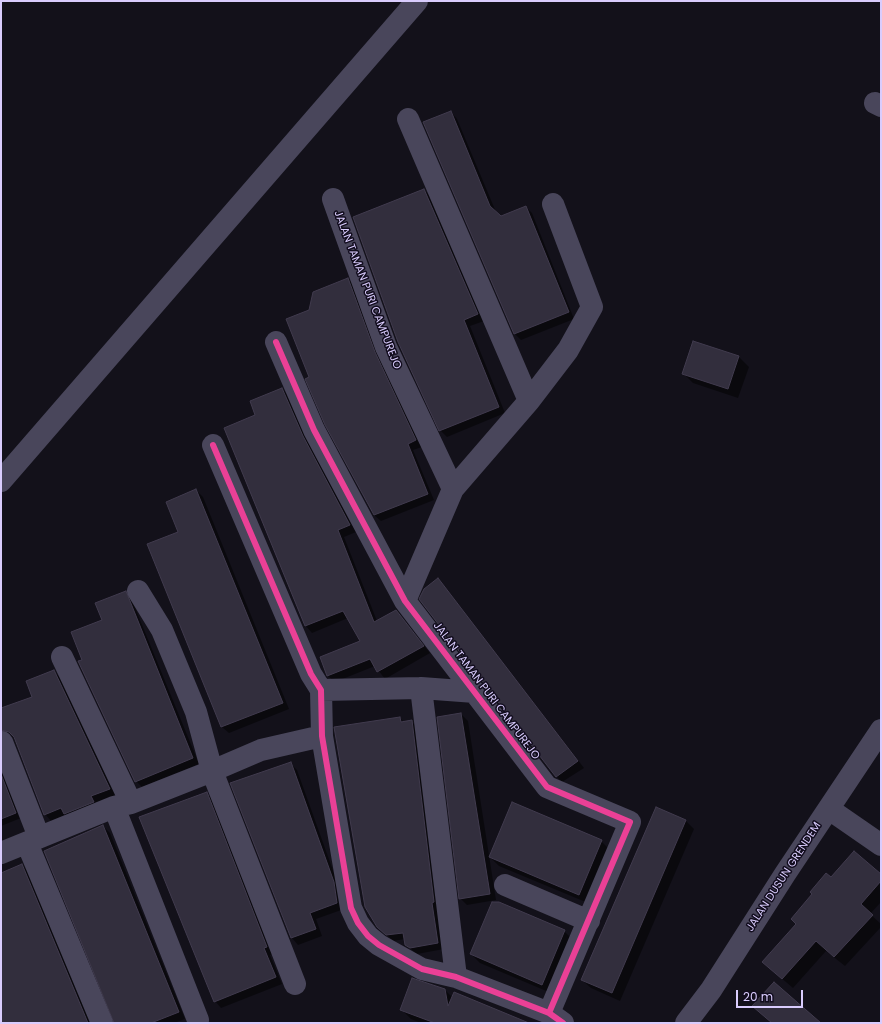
<!DOCTYPE html>
<style>
body{margin:0}
#map{position:relative;width:882px;height:1024px;overflow:hidden;background:#13111a;font-family:Poppins,sans-serif}
canvas{display:block}
.frame{position:absolute;inset:0;border:2px solid #d9ccfd;pointer-events:none}
.scale{position:absolute;left:736px;top:990px;width:67px;height:18px;box-sizing:border-box;border:2px solid #d9ccfd;border-top:0;padding-left:5px;font-size:12px;line-height:14px;white-space:nowrap;color:#d9ccfd;-webkit-text-stroke:3px #120d1e;paint-order:stroke}
</style>
<div id="map">
<canvas width="882" height="1024"></canvas>
<div class="frame"></div>
<div class="scale">20 m</div>
</div>
<script>
const c = document.querySelector('canvas').getContext('2d');
c.lineJoin = 'round';
function fill(path, color) {
  c.fillStyle = color;
  c.fill(path, 'evenodd');
}
function toPath(rows) {
  const path = new Path2D();
  for (const r of rows) {
    path.moveTo(r[0], r[1]);
    for (let i = 2; i < r.length; i += 2) path.lineTo(r[i], r[i + 1]);
  }
  return path;
}
function stroke(path, color, width, dash) {
  c.strokeStyle = color;
  c.lineWidth = width;
  c.lineCap = dash ? 'butt' : 'round';
  c.setLineDash(dash || []);
  c.stroke(path);
}
function drawText(font, color, halo, rows, align = 'center') {
  c.font = font + ' Poppins,sans-serif';
  c.lineWidth = 3;
  c.setLineDash([]);
  c.textBaseline = 'middle';
  c.strokeStyle = halo;
  c.fillStyle = color;
  for (const [text, x, y, turn = 0] of rows) {
    c.save();
    c.translate(x, y);
    c.rotate((+turn || 0) * Math.PI / 180);
    c.textAlign = isNaN(turn) ? turn : align;
    if (halo) c.strokeText(text, 0, 0);
    c.fillText(text, 0, 0);
    c.restore();
  }
}
const shadow = toPath([
 [451,112,457,119,496,212,501,217,526,207,532,213,574,319,521,340,515,334],
 [424,190,430,196,484,321,470,326,505,413,447,437,440,430],
 [348,279,354,285,422,447,413,450,434,500,381,521,374,515,310,378,310,310],
 [694,342,739,357,749,367,738,398,693,383,683,373],
 [282,389,289,396,356,532,344,537,377,621,396,611,430,653,385,679,375,666,335,682,328,676,321,658,361,641,348,618,312,633,306,626,226,428,257,416],
 [196,490,203,497,289,709,229,733,222,727,148,544,179,532],
 [444,586,584,768,562,782,556,776],
 [125,592,131,598,199,764,142,787,136,781,83,660,103,621],
 [54,671,60,678,116,795,51,821,45,814,2,709,33,697],
 [461,714,468,721,496,900,467,905,460,898],
 [400,718,405,723,412,722,418,728,444,949,417,954,406,945,405,939,393,941,385,933],
 [290,763,297,770,340,890,344,909,316,919,322,936,298,945,292,938,231,784],
 [1,772,4,776,21,818,1,826],
 [206,793,213,799,273,954,270,955,282,984,221,1008,215,1001],
 [657,808,686,821,694,829,620,1001,591,988,582,980],
 [103,826,110,833,185,1019,174,1023,115,1023],
 [601,841,610,850,588,903,499,866,490,857],
 [22,865,29,872,92,1023,1,1023,1,874],
 [881,875,881,902,870,914,881,924,881,927,845,966,826,951,793,988,773,971,797,924,831,879],
 [564,931,573,940,551,993,480,963,471,954],
 [445,990,453,998,454,994,530,1023,421,1023,411,1019,401,1009]
]);
const building = toPath([
 [451,111,490,206,501,216,526,206,569,312,514,334,423,122,451,111],
 [424,189,478,314,464,320,499,407,439,431,398,342,353,217,424,189],
 [348,278,375,352,416,440,408,444,428,494,374,515,325,425,305,379,309,377,286,319,309,310,313,292,348,278],
 [693,341,739,356,728,389,682,374,693,341],
 [282,388,303,436,350,525,338,530,374,622,396,610,424,646,377,672,370,659,327,676,320,657,360,641,343,611,305,626,224,428,255,415,250,401,282,388],
 [196,489,283,703,221,727,147,544,178,532,166,502,196,489],
 [438,578,578,761,556,777,419,599,424,589,438,578],
 [126,591,193,758,135,782,78,661,82,660,71,632,102,620,95,603,126,591],
 [54,670,110,789,91,796,94,802,64,814,61,808,44,815,14,737,9,732,1,730,1,708,32,697,26,681,54,670],
 [461,713,490,894,459,899,437,717,461,713],
 [400,717,401,722,412,720,434,902,432,903,438,943,410,948,405,945,403,933,386,935,377,927,365,907,334,727,400,717],
 [291,762,334,882,337,903,310,913,316,929,291,938,230,783,291,762],
 [1,774,16,813,1,819,1,774],
 [207,792,267,947,264,948,276,977,214,1002,139,817,207,792],
 [512,802,602,840,579,895,489,857,512,802],
 [656,807,686,820,612,993,581,980,656,807],
 [103,825,179,1012,151,1023,114,1023,44,851,103,825],
 [854,851,881,874,881,881,861,904,873,915,834,957,816,941,782,979,762,962,796,924,791,919,812,894,810,892,826,873,831,877,854,851],
 [22,864,88,1023,1,1023,1,873,22,864],
 [492,902,499,902,565,930,542,985,470,954,492,902],
 [412,978,445,989,448,1006,454,992,529,1023,435,1023,400,1010,412,978],
 [774,982,821,1023,772,1023,752,1006,774,982]
]);
const street = toPath([
 [875,103,881,106],
 [408,119,529,401],
 [333,199,386,347,453,489],
 [276,342,314,430,405,601,547,787,630,822,549,1013],
 [213,445,311,674,321,690,322,736,351,908,358,923,368,936,379,945,422,969,456,977,549,1013,563,1023],
 [1,481,417,1],
 [138,591,162,630,196,712,212,771,295,984],
 [405,601,453,489,529,401,568,350,592,307,553,204],
 [62,657,131,803],
 [421,688,456,977],
 [321,690,421,688,475,692],
 [2,742,39,837],
 [114,807,198,1020],
 [829,809,881,845],
 [27,843,102,1023],
 [1,853,114,807,131,803,212,771,261,750,322,736],
 [505,885,589,921],
 [686,1023,711,990,785,874,881,730]
]);
const cycleway = toPath([
 [276,342,314,430,405,601,547,787,630,822,549,1013],
 [213,445,311,674,321,690,322,736,351,908,358,923,368,936,379,945,422,969,456,977,549,1013,563,1023]
]);
const streetNames = [
 ["JALAN TAMAN PURI CAMPUREJO",367,290,69],
 ["JALAN TAMAN PURI CAMPUREJO",486,691,53],
 ["JALAN DUSUN GRENDEM",784,877,-57]
];
fill(shadow, '#0007');
fill(building, '#322e3d');
stroke(building, '#413b4e', 1);
stroke(street, '#49465b', 22);
stroke(cycleway, '#ea4096', 6);
drawText('11px', '#d9ccfd', '#120d1e', streetNames);
</script>
